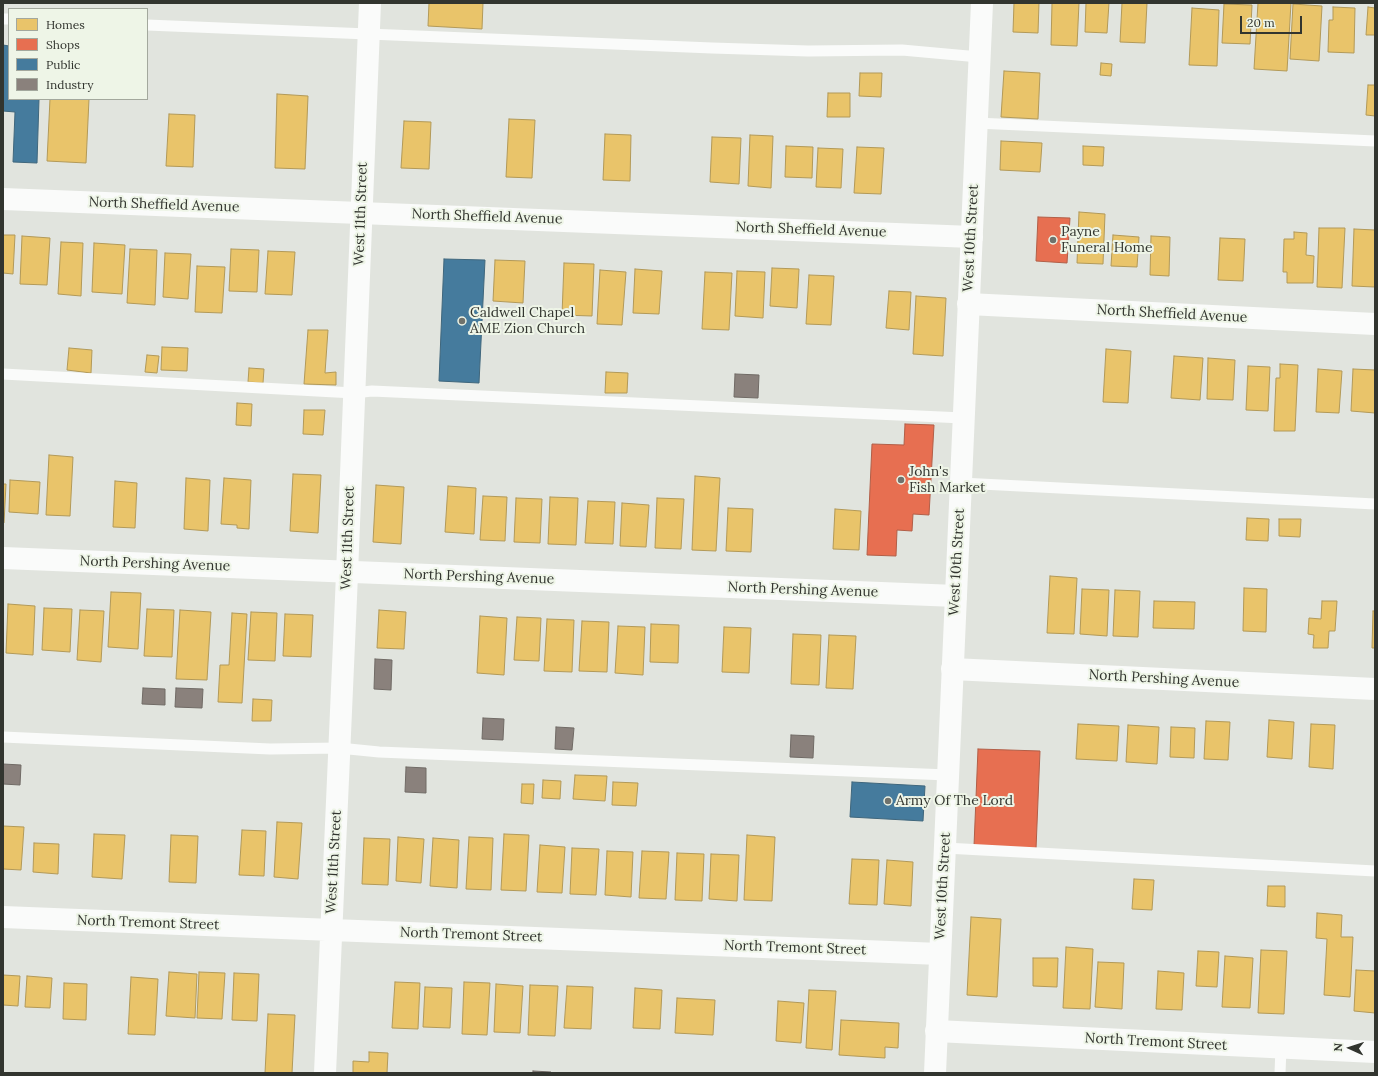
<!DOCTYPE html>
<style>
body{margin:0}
#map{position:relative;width:1378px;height:1076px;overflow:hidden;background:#e1e4de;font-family:Lora,serif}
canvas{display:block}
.frame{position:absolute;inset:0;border:4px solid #32352f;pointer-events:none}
.legend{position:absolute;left:8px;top:8px;width:140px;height:92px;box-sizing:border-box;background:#eef5e7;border:1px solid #a3a89d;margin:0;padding:5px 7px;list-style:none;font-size:12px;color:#32352f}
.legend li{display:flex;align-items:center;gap:8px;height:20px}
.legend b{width:20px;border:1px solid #a3a89d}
.north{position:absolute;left:1330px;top:1028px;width:40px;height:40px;-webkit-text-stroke:3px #eef5e7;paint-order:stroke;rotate:273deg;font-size:11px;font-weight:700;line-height:16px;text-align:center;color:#32352f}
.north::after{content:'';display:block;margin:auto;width:14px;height:18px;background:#32352f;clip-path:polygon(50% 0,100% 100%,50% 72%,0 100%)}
.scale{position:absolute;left:1240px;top:16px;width:62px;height:18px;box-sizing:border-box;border:2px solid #32352f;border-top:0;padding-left:5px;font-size:12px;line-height:14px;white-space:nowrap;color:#32352f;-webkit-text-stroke:3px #eef5e7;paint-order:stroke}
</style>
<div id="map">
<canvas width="1378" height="1076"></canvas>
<div class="frame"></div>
<ul class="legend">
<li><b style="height:11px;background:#e9c46a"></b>Homes</li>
<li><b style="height:11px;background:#e76f51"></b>Shops</li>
<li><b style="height:11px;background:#457b9d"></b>Public</li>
<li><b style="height:11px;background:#8a817c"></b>Industry</li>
</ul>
<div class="north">N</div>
<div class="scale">20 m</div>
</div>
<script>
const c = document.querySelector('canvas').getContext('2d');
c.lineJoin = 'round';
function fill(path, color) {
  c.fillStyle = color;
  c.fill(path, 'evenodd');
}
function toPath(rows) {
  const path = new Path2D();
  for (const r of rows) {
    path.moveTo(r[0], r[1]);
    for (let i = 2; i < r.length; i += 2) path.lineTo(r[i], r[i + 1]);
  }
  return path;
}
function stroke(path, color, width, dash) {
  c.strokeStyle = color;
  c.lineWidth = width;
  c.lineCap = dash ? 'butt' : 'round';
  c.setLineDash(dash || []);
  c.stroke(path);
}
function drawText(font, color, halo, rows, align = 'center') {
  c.font = font + ' Lora,serif';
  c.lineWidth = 4;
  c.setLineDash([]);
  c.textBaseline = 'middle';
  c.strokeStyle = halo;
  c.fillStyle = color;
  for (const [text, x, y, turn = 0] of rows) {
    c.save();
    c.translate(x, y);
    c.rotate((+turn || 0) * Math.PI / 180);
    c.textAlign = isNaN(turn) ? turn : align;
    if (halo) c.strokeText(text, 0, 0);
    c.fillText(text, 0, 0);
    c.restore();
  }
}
const homes = toPath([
 [429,3,483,3,482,29,428,26,429,3],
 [1014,3,1039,3,1038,33,1013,32,1014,3],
 [1052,3,1079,3,1077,46,1051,45,1052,3],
 [1086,3,1109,3,1107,33,1085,32,1086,3],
 [1122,3,1147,3,1145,43,1120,42,1122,3],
 [1258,3,1291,3,1287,71,1254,69,1258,3],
 [1224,4,1252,5,1250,44,1222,43,1224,4],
 [1293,4,1322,6,1319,61,1290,59,1293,4],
 [1333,7,1355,8,1354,53,1328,52,1329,20,1333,20,1333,7],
 [1368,7,1375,8,1375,35,1366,35,1368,7],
 [1192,8,1219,10,1217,66,1189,65,1192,8],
 [1101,63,1112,64,1111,76,1100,75,1101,63],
 [1004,71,1040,73,1038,119,1001,117,1004,71],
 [860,73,882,73,881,97,859,96,860,73],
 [1368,85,1375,85,1375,116,1366,115,1368,85],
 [828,93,850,93,850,117,827,117,828,93],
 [277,94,308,96,305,169,275,168,277,94],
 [50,99,89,99,86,163,47,161,50,99],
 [169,114,195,115,193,167,166,166,169,114],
 [509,119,535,120,532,178,506,177,509,119],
 [404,121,431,122,429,169,401,168,404,121],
 [605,134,631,135,630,181,603,180,605,134],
 [750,135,773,136,771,188,748,186,750,135],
 [712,137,741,138,739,184,710,182,712,137],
 [1001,141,1042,143,1040,172,1000,170,1001,141],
 [786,146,813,147,812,178,785,177,786,146],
 [1083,146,1104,147,1103,166,1083,165,1083,146],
 [857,147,884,148,881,194,854,193,857,147],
 [818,148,843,149,841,188,816,187,818,148],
 [1079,212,1105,214,1103,264,1077,263,1079,212],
 [1319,228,1345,228,1342,288,1317,287,1319,228],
 [1354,229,1375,230,1375,287,1352,286,1354,229],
 [1294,232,1307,233,1306,255,1314,256,1313,283,1287,283,1287,272,1283,272,1284,239,1294,239,1294,232],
 [3,235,15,235,13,274,3,273,3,235],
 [1113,235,1139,237,1137,267,1111,266,1113,235],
 [22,236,50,238,47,285,20,284,22,236],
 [1151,236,1170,237,1169,276,1150,275,1151,236],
 [1220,238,1245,239,1243,281,1218,280,1220,238],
 [61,242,83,243,81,296,58,294,61,242],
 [94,243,125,245,122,294,92,292,94,243],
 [130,249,157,250,155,305,127,303,130,249],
 [231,249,259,250,257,292,229,291,231,249],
 [268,251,295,252,292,295,265,294,268,251],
 [165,253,191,254,188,299,163,297,165,253],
 [495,260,525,261,523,303,493,301,495,260],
 [564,263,594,264,592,316,562,315,564,263],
 [197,266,225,267,222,313,195,312,197,266],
 [772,268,799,269,797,308,770,306,772,268],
 [635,269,662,271,659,314,633,313,635,269],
 [600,270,626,272,622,325,597,324,600,270],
 [737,271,765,272,763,318,735,316,737,271],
 [705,272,732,273,729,330,702,329,705,272],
 [809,275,834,276,831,325,806,324,809,275],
 [889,291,911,292,909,330,886,328,889,291],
 [916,296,946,298,943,356,913,354,916,296],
 [308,330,328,330,325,373,336,372,336,385,304,384,308,330],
 [162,347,188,348,187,371,161,370,162,347],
 [69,348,92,350,91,373,67,370,69,348],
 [1106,349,1131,351,1128,403,1103,402,1106,349],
 [147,355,159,356,157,373,145,372,147,355],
 [1174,356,1203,358,1200,400,1171,398,1174,356],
 [1208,358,1235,360,1233,400,1207,399,1208,358],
 [1280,364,1298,365,1295,431,1274,431,1276,378,1280,378,1280,364],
 [1248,366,1270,367,1268,411,1246,410,1248,366],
 [249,368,264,369,263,383,248,382,249,368],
 [1318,369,1342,371,1339,413,1316,412,1318,369],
 [1353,369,1375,370,1375,413,1351,411,1353,369],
 [606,372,628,373,627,393,605,393,606,372],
 [237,403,252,404,251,426,236,425,237,403],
 [304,410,325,410,323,435,303,434,304,410],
 [49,455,73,457,70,516,46,515,49,455],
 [293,474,321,475,318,533,290,531,293,474],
 [695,476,720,478,716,551,692,550,695,476],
 [186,478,210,480,208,531,184,529,186,478],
 [224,478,251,480,249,529,237,528,237,525,221,524,224,478],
 [10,480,40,482,38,514,9,512,10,480],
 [115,481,137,483,135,528,113,527,115,481],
 [3,484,6,484,4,523,3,523,3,484],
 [376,485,404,487,401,544,373,542,376,485],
 [448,486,476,488,474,534,445,532,448,486],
 [483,496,507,497,505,541,480,540,483,496],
 [550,497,578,498,576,545,548,544,550,497],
 [516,498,542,499,540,543,514,542,516,498],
 [657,498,684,499,681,549,655,548,657,498],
 [588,501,615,502,613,544,585,543,588,501],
 [622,503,649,505,646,547,620,546,622,503],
 [728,508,753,509,751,552,726,551,728,508],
 [835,509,861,511,859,550,833,549,835,509],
 [1247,518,1269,519,1268,541,1246,540,1247,518],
 [1279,519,1301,519,1300,537,1279,536,1279,519],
 [1050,576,1077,578,1074,634,1047,633,1050,576],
 [1244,588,1267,589,1266,632,1243,631,1244,588],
 [1082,589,1109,590,1107,636,1080,634,1082,589],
 [1115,590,1140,591,1138,637,1113,636,1115,590],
 [111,592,141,593,138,649,108,647,111,592],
 [1154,601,1195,602,1194,629,1153,628,1154,601],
 [1322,601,1337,601,1335,631,1329,631,1328,648,1313,648,1314,635,1308,634,1309,618,1321,619,1322,601],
 [8,604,35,606,33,655,6,653,8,604],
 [44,608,72,609,70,652,42,650,44,608],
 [147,609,174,610,172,657,144,656,147,609],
 [80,610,104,611,101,662,77,660,80,610],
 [180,610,211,612,207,680,176,679,180,610],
 [379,610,406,612,404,649,377,648,379,610],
 [1373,611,1375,611,1375,648,1372,648,1373,611],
 [251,612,277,613,275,661,248,660,251,612],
 [232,613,247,614,242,703,218,702,220,665,229,665,232,613],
 [285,614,313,615,311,657,283,656,285,614],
 [480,616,507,618,504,675,477,673,480,616],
 [517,617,541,618,539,661,514,660,517,617],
 [547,619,574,620,572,672,544,671,547,619],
 [582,621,609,622,607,672,579,671,582,621],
 [651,624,679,625,678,663,650,662,651,624],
 [618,626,645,627,643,675,615,673,618,626],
 [724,627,751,628,749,673,722,672,724,627],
 [793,634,821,635,819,685,791,684,793,634],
 [829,635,856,636,853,689,826,688,829,635],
 [253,699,272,700,271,721,252,721,253,699],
 [1269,720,1294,722,1292,759,1267,757,1269,720],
 [1206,721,1230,722,1228,760,1204,759,1206,721],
 [1078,724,1119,726,1117,761,1076,759,1078,724],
 [1311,724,1335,725,1333,769,1309,767,1311,724],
 [1128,725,1159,727,1157,764,1126,762,1128,725],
 [1171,727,1195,728,1194,758,1170,757,1171,727],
 [575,775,607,776,605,801,573,799,575,775],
 [543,780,561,781,560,799,542,798,543,780],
 [613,782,638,783,636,806,612,805,613,782],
 [522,784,534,784,533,804,521,803,522,784],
 [277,822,302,823,298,879,274,877,277,822],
 [3,826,24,827,21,870,3,869,3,826],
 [242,830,266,831,264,876,239,875,242,830],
 [94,834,125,835,122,879,92,877,94,834],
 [504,834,529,835,526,891,501,890,504,834],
 [171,835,198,836,196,883,169,882,171,835],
 [747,835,775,837,772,901,744,900,747,835],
 [398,837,424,839,421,883,396,881,398,837],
 [469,837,493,838,491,890,466,889,469,837],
 [364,838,390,839,388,885,362,884,364,838],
 [433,838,459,840,457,888,430,886,433,838],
 [34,843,59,844,58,874,33,872,34,843],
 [540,845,565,847,562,893,537,892,540,845],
 [572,848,599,849,596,895,570,894,572,848],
 [607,851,633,852,631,897,605,895,607,851],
 [642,851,669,852,666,899,639,898,642,851],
 [677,853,704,854,702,901,675,900,677,853],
 [711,854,739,855,737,901,709,899,711,854],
 [852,859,879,860,877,905,849,904,852,859],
 [887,860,913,862,911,906,884,904,887,860],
 [1134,879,1154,880,1152,910,1132,909,1134,879],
 [1268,886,1285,886,1285,907,1267,906,1268,886],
 [1317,913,1342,915,1341,937,1353,937,1350,997,1324,995,1327,939,1316,938,1317,913],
 [971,917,1001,919,997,997,967,995,971,917],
 [1066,947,1093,949,1090,1009,1063,1008,1066,947],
 [1261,950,1287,951,1284,1014,1258,1013,1261,950],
 [1198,951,1219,952,1217,987,1196,986,1198,951],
 [1225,956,1253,958,1250,1008,1222,1007,1225,956],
 [1033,958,1058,958,1057,987,1033,986,1033,958],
 [1098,962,1124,963,1122,1009,1095,1007,1098,962],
 [1356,970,1375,971,1375,1013,1354,1011,1356,970],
 [1158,971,1184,973,1182,1010,1156,1009,1158,971],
 [169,972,197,974,195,1018,166,1016,169,972],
 [199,972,225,973,222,1019,197,1018,199,972],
 [234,973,259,974,257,1021,232,1020,234,973],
 [3,975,20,976,18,1006,3,1005,3,975],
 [27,976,52,978,50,1008,25,1007,27,976],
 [131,977,158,979,155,1035,128,1034,131,977],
 [395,982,420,983,418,1029,392,1028,395,982],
 [464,982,490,983,487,1035,462,1034,464,982],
 [64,983,87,984,86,1020,63,1019,64,983],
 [496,984,523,986,520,1033,494,1032,496,984],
 [530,985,558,986,555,1036,528,1035,530,985],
 [567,986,593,987,591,1029,564,1028,567,986],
 [425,987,452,988,450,1028,423,1027,425,987],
 [635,988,662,990,660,1029,633,1028,635,988],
 [809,990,836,991,832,1050,806,1048,809,990],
 [677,998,715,1000,713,1035,675,1033,677,998],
 [778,1001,804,1003,801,1043,776,1041,778,1001],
 [268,1014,295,1015,292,1073,265,1073,268,1014],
 [841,1020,899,1023,898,1048,885,1047,885,1058,839,1055,841,1020],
 [369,1052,388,1053,387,1073,353,1073,353,1061,369,1062,369,1052]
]);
const shops = toPath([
 [1038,217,1070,218,1067,263,1036,261,1038,217],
 [905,424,934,425,929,515,913,514,912,531,897,530,896,556,867,555,872,444,904,445,905,424],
 [978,749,1040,751,1036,849,974,846,978,749]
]);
const public = toPath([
 [3,45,9,46,9,99,39,99,37,163,13,162,15,112,3,111,3,45],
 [444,259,485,260,479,383,439,381,444,259],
 [852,782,925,786,923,821,850,817,852,782]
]);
const industry = toPath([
 [735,374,759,375,758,398,734,397,735,374],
 [375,659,392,660,391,690,374,689,375,659],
 [143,688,165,689,165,705,142,704,143,688],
 [176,688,203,689,202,708,175,707,176,688],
 [483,718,504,719,503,740,482,739,483,718],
 [556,727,574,728,572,750,555,749,556,727],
 [791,735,814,736,813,758,790,757,791,735],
 [3,764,21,765,20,785,3,784,3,764],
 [406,767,426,768,426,793,405,792,406,767],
 [533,1071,551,1072,551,1073,533,1073,533,1071]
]);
const service = toPath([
 [3,19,9,19],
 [147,25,712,48,808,51,902,50,979,57],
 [976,123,1375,141],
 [3,374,354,393,372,391,963,418],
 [961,483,1375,504],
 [3,737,270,749,339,748,379,752,948,775],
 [945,848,1375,871],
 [1280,1073,1281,1048]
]);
const minor = toPath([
 [3,199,972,237],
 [968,304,1375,324],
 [3,917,940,954],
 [936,1031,1375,1052],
 [325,1073,346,598,370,3]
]);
const tertiary = toPath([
 [3,558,956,596],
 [952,669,1375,689]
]);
const primary = toPath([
 [935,1073,982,3]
]);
const markers = [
 [1053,240,4,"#6f726c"],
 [462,321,4,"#6f726c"],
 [901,480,4,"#6f726c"],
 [888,801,4,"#6f726c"]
];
const streetNames = [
 ["North Sheffield Avenue",164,205,2],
 ["West 11th Street",361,214,-88],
 ["North Sheffield Avenue",487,217,2],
 ["North Sheffield Avenue",811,230,2],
 ["West 10th Street",971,238,-87],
 ["North Sheffield Avenue",1172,314,3],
 ["West 11th Street",348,538,-88],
 ["West 10th Street",957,562,-87],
 ["North Pershing Avenue",155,564,2],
 ["North Pershing Avenue",479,577,2],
 ["North Pershing Avenue",803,590,2],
 ["North Pershing Avenue",1164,679,3],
 ["West 11th Street",334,862,-87],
 ["West 10th Street",943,886,-87],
 ["North Tremont Street",148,923,2],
 ["North Tremont Street",471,935,2],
 ["North Tremont Street",795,948,2],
 ["North Tremont Street",1156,1042,3]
];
const poiNames = [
 ["Payne",1061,232],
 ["Funeral Home",1061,248],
 ["Caldwell Chapel",470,313],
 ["AME Zion Church",470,329],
 ["John's",909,472],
 ["Fish Market",909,488],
 ["Army Of The Lord",896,801]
];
fill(homes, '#e9c46a');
stroke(homes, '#b29958', 1);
fill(shops, '#e76f51');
stroke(shops, '#b15e47', 1);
fill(public, '#457b9d');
stroke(public, '#3f667c', 1);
fill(industry, '#8a817c');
stroke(industry, '#706a65', 1);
stroke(service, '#fafbfa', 11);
stroke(minor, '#fafbfa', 22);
stroke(tertiary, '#fafbfa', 22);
stroke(primary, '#fafbfa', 22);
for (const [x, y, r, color] of markers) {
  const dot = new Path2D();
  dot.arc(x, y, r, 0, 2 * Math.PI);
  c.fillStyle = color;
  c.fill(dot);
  stroke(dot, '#eef5e7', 1.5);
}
drawText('14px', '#32352f', '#eef5e7', streetNames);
drawText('14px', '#32352f', '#eef5e7', poiNames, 'left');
</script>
